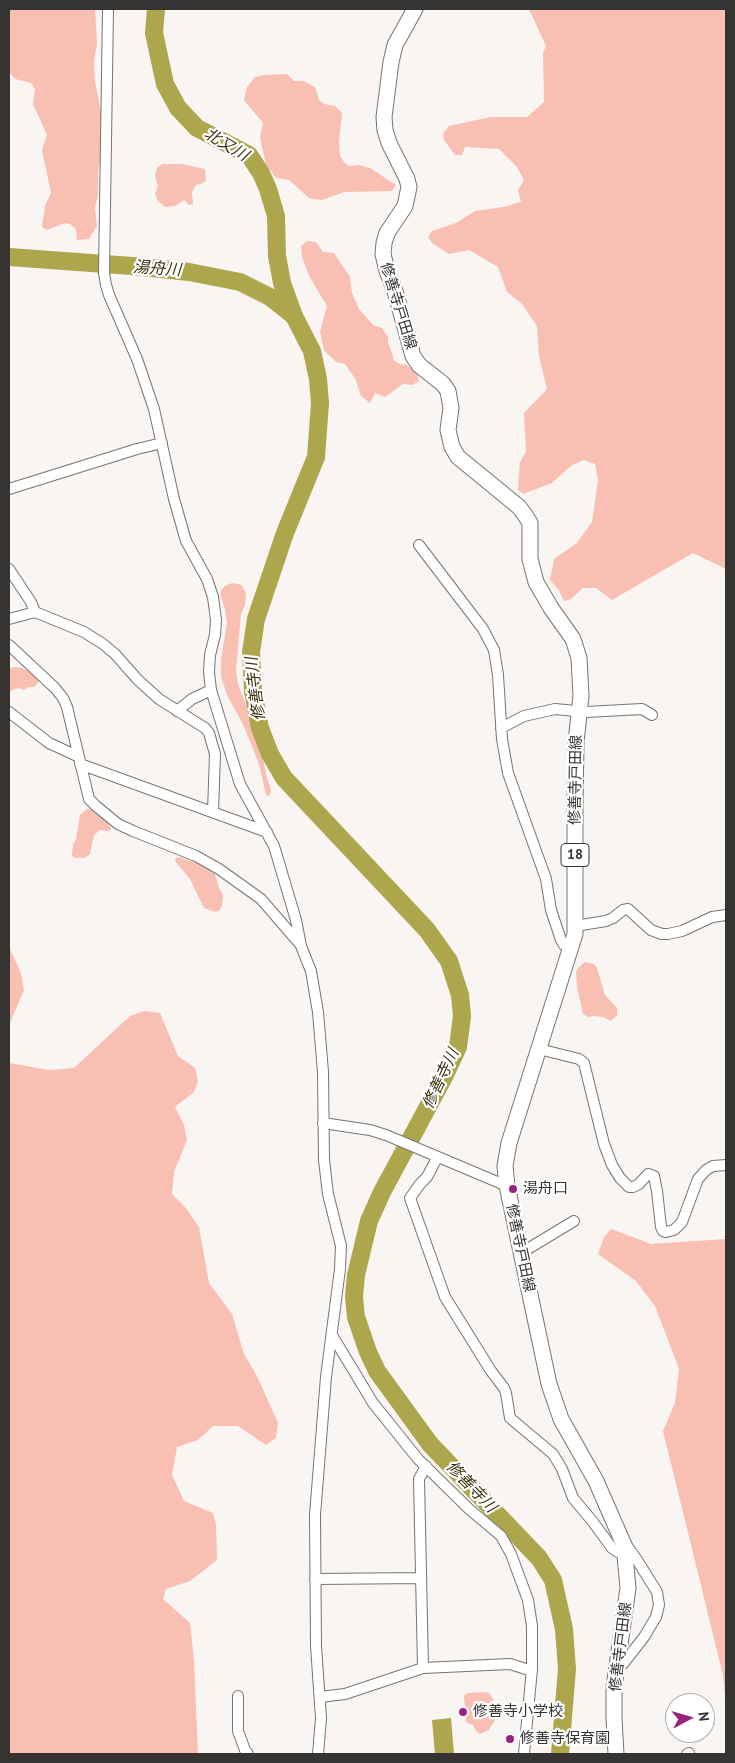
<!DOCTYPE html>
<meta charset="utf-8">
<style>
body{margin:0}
#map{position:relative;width:735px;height:1763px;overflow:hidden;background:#f8f5f2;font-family:"PT Sans",sans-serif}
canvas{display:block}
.frame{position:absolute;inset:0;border:10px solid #353433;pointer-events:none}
.north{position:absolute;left:665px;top:1693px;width:50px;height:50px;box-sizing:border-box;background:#fff;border:1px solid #aeaead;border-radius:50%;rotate:84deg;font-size:14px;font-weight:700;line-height:20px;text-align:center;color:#353433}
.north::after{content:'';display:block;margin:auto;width:18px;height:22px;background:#97227f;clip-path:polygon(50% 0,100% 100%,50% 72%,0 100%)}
</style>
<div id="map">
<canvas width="735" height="1763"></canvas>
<div class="frame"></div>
<div class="north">N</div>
</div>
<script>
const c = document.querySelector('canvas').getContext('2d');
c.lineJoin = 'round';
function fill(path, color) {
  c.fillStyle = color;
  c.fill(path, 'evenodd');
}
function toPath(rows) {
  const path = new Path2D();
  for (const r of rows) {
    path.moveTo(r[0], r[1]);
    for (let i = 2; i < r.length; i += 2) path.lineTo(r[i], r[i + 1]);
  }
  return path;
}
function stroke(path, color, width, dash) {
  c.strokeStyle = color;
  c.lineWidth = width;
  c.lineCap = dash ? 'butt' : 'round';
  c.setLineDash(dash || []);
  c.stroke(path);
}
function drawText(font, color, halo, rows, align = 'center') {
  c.font = font + ' "PT Sans","Noto Sans JP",sans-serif';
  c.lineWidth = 4.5;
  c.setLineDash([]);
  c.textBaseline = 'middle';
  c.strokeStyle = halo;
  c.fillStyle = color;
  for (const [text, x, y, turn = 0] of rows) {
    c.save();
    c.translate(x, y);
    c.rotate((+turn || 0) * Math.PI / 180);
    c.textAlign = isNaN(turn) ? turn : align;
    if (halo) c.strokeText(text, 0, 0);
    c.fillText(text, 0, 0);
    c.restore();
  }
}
const green = toPath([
 [9,9,95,9,97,44,94,61,95,81,103,122,103,145,98,172,98,195,95,207,97,226,89,239,77,240,76,229,70,224,65,223,47,230,42,227,45,206,51,193,42,150,47,135,33,104,35,89,31,83,15,79,9,72],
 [529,9,726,9,726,569,693,553,612,600,596,588,583,588,571,599,564,601,558,589,550,580,554,559,577,543,592,522,598,480,595,464,584,460,572,465,552,483,523,494,518,490,520,462,526,452,524,413,547,389,539,356,537,326,522,304,507,292,498,267,469,250,449,254,432,243,428,237,432,231,456,223,475,211,503,207,521,202,518,190,524,180,517,167,499,149,465,147,462,155,455,155,444,140,443,134,449,126,467,122,491,117,527,117,544,102,543,53,546,46],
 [287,74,294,81,304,81,315,87,319,100,324,104,335,106,342,113,339,142,340,156,344,162,349,166,359,165,370,168,396,185,392,191,344,192,322,200,309,198,289,180,276,178,266,164,262,147,260,137,263,123,244,100,247,87,255,77,264,75],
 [162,164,181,164,205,169,206,181,201,184,196,185,192,192,193,204,189,205,184,200,175,206,165,207,158,201,155,194,158,186,155,175,157,168],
 [307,241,316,242,323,252,334,253,350,277,352,293,359,309,373,325,382,328,388,337,388,343,393,355,393,360,400,364,407,365,417,373,419,381,412,385,403,384,385,397,375,393,370,403,361,396,356,380,345,364,336,362,324,350,320,332,327,306,309,276,302,257,301,246],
 [232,583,242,585,246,594,245,604,241,614,236,671,238,684,251,718,264,763,267,779,270,786,271,792,269,796,266,795,259,764,243,724,228,697,221,677,221,660,227,622,225,609,220,594,221,590,225,586],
 [14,667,22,668,39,677,38,683,34,687,28,687,24,690,18,688,9,692,9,669],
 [87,809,90,809,106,821,111,828,110,831,100,830,94,835,90,854,84,858,75,858,72,856,73,844,76,839,80,815],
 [179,857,206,866,215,874,219,888,223,895,222,906,219,911,215,912,204,908,190,879,175,861,176,858],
 [9,947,21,973,24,990,9,1025],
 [585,962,594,964,597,968,605,995,617,1008,617,1015,611,1021,603,1017,594,1016,588,1017,583,1014,577,987,576,972,579,967],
 [144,1011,160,1013,178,1056,195,1068,198,1081,194,1092,175,1107,184,1125,187,1140,174,1172,172,1194,185,1207,199,1227,209,1283,232,1314,244,1354,257,1376,278,1423,276,1438,266,1445,238,1426,213,1426,198,1440,177,1447,172,1475,184,1501,213,1513,216,1525,217,1560,190,1581,166,1589,163,1599,190,1623,194,1661,198,1754,9,1754,9,1063,49,1070,74,1068,130,1016],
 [611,1229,651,1244,726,1239,726,1708,723,1675,663,1431,675,1403,679,1369,655,1306,636,1281,598,1254,604,1237],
 [484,1692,489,1693,493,1699,495,1720,489,1730,480,1734,476,1731,473,1725,466,1722,464,1696,467,1693]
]);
const water = toPath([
 [451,1718,454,1754,435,1754,432,1720]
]);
const river = toPath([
 [156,9,154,33,165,84,178,108,197,128,249,155,261,173,268,189,276,216,277,256,282,283,294,316,312,351,318,379,320,403,316,457,285,533,256,619,251,652,253,691,260,728,270,754,284,778,427,930,449,961,460,995,462,1016,458,1047,444,1077,382,1192,369,1221,356,1275,354,1297,356,1317,368,1352,377,1371,430,1444,539,1558,553,1580,564,1629,567,1669,560,1754],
 [9,257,132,266,189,272,240,282,270,297,294,316]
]);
const minor = toPath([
 [108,9,104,273,106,285,109,295,137,359,154,409,174,499,186,541,207,579,213,597,216,620,215,635,210,655,209,672,211,690,240,784,274,846,296,920,301,946,311,971,318,1012,323,1072,324,1160,328,1194,341,1246,340,1269,326,1377,315,1515,316,1646,321,1718,318,1754],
 [9,489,137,449,162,443],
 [419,545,483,629,494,650,498,675,502,739,508,773,546,879,551,910,561,940,564,945,571,949],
 [9,569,31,602,35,612,84,632,103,644,115,654,138,680,159,699,205,728,209,733,215,754,213,812],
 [9,619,35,612],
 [9,645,55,688,63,698,67,707,89,799,96,806,118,824,133,831,196,856,219,869,261,899,299,943],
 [177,711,192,699,211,690],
 [9,712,49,743,77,756],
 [501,728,524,716,555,709,586,712,642,709,652,715],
 [80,764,267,832],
 [575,926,606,921,613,918,623,910,628,909,651,930,662,934,668,934,682,931,712,917,726,915],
 [539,1049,579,1059,584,1063,604,1144,612,1165,620,1178,629,1187,633,1187,639,1184,648,1174,654,1176,657,1191,661,1227,663,1231,666,1232,674,1230,682,1222,698,1179,706,1170,713,1166,726,1165],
 [323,1123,370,1130,386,1135,507,1186],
 [437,1158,427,1177,420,1184,410,1198,445,1297,491,1371,504,1388,506,1393,510,1418,553,1454,562,1469,573,1498,593,1522,612,1548,618,1552,625,1553],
 [521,1253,574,1221],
 [332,1335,373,1403,418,1459,469,1509,501,1536,511,1554,528,1600,532,1626,532,1669,524,1754],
 [315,1579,421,1578],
 [617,1667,623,1664,644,1637,656,1617,659,1605,657,1592,637,1560,625,1543],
 [423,1668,419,1479,426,1466],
 [238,1696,238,1731,245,1750,248,1754],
 [320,1697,345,1694,423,1668,510,1664,532,1671],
 [687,1754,689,1753]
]);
const primary = toPath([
 [415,9,395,45,391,62,384,117,385,130,389,143,407,179,409,187,405,206,387,233,384,243,383,254,387,271,395,291,413,356,419,365,443,384,448,391,451,408,448,430,452,447,458,457,519,507,525,515,530,523,530,559,536,582,551,608,573,639,579,658,581,696,576,742,575,805,575,934,509,1143,505,1166,507,1186,549,1384,561,1419,596,1481,624,1545,628,1588,614,1687,614,1718,616,1754]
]);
const markers = [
 [513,1189,5,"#97227f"],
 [463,1712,5,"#97227f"],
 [510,1739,5,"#97227f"]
];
const shields = [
 [575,855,28]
];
const shieldNames = [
 ["18",575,855]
];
const streetNames = [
 ["修善寺戸田線",398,306,73],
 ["修善寺戸田線",576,780,-89],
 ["修善寺戸田線",520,1248,78],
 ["修善寺戸田線",621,1647,-83]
];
const poiNames = [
 ["湯舟口",523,1189],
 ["修善寺小学校",473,1712],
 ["修善寺保育園",520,1739]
];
const waterNames = [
 ["北又川",226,145,31],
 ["湯舟川",157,269,4],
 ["修善寺川",256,689,-97],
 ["修善寺川",441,1079,-65],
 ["修善寺川",471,1487,46]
];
fill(green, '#f9bfb2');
fill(water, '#ada64d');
stroke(river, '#ada64d', 18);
stroke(minor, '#777472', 12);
stroke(primary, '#777472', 17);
stroke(minor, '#fff', 10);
stroke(primary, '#fff', 15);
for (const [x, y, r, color] of markers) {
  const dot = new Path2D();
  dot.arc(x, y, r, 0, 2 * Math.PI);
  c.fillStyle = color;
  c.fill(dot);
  stroke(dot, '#fff', 2);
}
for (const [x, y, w] of shields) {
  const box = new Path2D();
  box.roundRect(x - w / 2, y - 11.5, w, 23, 4);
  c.fillStyle = '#fff';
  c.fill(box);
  stroke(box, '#353433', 1);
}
drawText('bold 14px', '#353433', null, shieldNames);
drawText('15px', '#353433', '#fff', streetNames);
drawText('15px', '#353433', '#fff', poiNames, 'left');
drawText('italic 16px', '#37340d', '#fff', waterNames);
</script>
